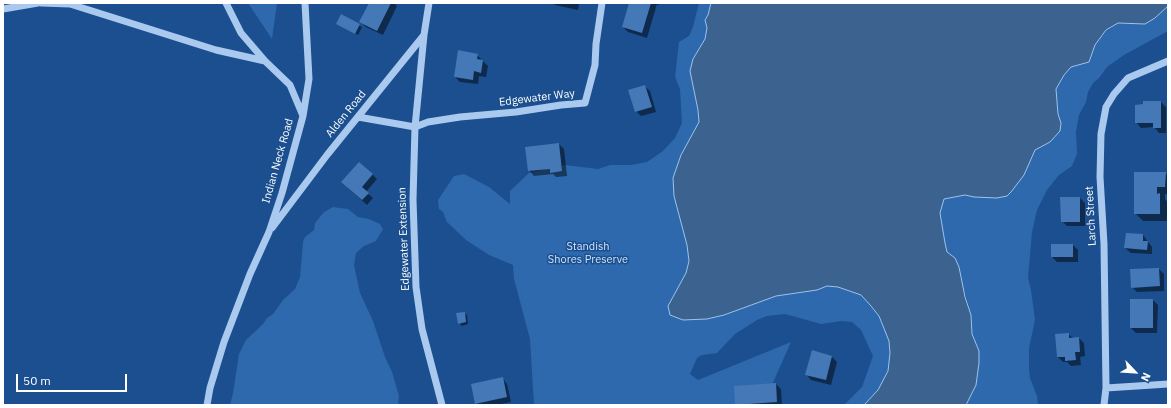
<!DOCTYPE html>
<style>
body{margin:0}
#map{position:relative;width:1171px;height:408px;overflow:hidden;background:#1b4f8f;font-family:"IBM Plex Sans",sans-serif}
canvas{display:block}
.frame{position:absolute;inset:0;border:4px solid #fff;pointer-events:none}
.north{position:absolute;left:1115px;top:352px;width:40px;height:40px;-webkit-text-stroke:3px #1b4f8f;paint-order:stroke;rotate:115deg;font-size:11px;font-weight:700;line-height:16px;text-align:center;color:#fff}
.north::after{content:'';display:block;margin:auto;width:14px;height:18px;background:#fff;clip-path:polygon(50% 0,100% 100%,50% 72%,0 100%)}
.scale{position:absolute;left:16px;top:374px;width:111px;height:18px;box-sizing:border-box;border:2px solid #fff;border-top:0;padding-left:5px;font-size:12px;line-height:14px;white-space:nowrap;color:#fff;-webkit-text-stroke:3px #1b4f8f;paint-order:stroke}
</style>
<div id="map">
<canvas width="1171" height="408"></canvas>
<div class="frame"></div>
<div class="north">N</div>
<div class="scale">50 m</div>
</div>
<script>
const c = document.querySelector('canvas').getContext('2d');
c.lineJoin = 'round';
function fill(path, color) {
  c.fillStyle = color;
  c.fill(path, 'evenodd');
}
function toPath(rows) {
  const path = new Path2D();
  for (const r of rows) {
    path.moveTo(r[0], r[1]);
    for (let i = 2; i < r.length; i += 2) path.lineTo(r[i], r[i + 1]);
  }
  return path;
}
function stroke(path, color, width, dash) {
  c.strokeStyle = color;
  c.lineWidth = width;
  c.lineCap = dash ? 'butt' : 'round';
  c.setLineDash(dash || []);
  c.stroke(path);
}
function drawText(font, color, halo, rows, align = 'center') {
  c.font = font + ' "IBM Plex Sans",sans-serif';
  c.lineWidth = 3;
  c.setLineDash([]);
  c.textBaseline = 'middle';
  c.strokeStyle = halo;
  c.fillStyle = color;
  for (const [text, x, y, turn = 0] of rows) {
    c.save();
    c.translate(x, y);
    c.rotate((+turn || 0) * Math.PI / 180);
    c.textAlign = isNaN(turn) ? turn : align;
    if (halo) c.strokeText(text, 0, 0);
    c.fillText(text, 0, 0);
    c.restore();
  }
}
const green = toPath([
 [248,3,277,3,272,39],
 [699,3,711,3,708,15,705,20,707,28,705,39,693,59,699,122,681,155,689,261,686,273,668,306,724,315,776,296,817,290,827,286,838,287,861,295,879,316,889,341,890,353,888,371,878,390,864,405,844,405,862,387,873,356,861,330,852,322,842,321,821,324,785,314,767,316,757,320,735,334,717,353,702,355,697,358,690,374,698,380,791,342,771,387,747,405,534,405,530,339,514,279,513,265,489,255,466,240,447,222,443,212,439,209,438,200,454,176,464,174,489,187,510,204,510,191,529,173,565,165,598,169,610,165,631,165,647,162,663,151,675,138,682,123,680,89,675,77,679,42,689,36,693,27],
 [1168,6,1168,31,1124,55,1107,67,1099,78,1093,83,1088,92,1086,102,1079,115,1076,132,1077,154,1072,166,1059,175,1047,190,1037,210,1032,232,1028,278,1031,290,1035,320,1029,348,1029,368,1030,378,1037,396,1038,405,966,405,968,402,979,351,972,334,971,315,955,258,947,252,945,243,940,213,944,199,965,195,974,197,1024,175,1035,150,1050,142,1061,123,1058,114,1056,89,1064,75,1071,67,1089,62,1095,45,1106,31,1118,23,1145,24,1155,18],
 [333,207,348,209,358,217,369,219,380,224,383,229,376,241,364,246,356,253,354,265,360,293,373,321,385,357,392,372,399,396,398,405,230,405,233,393,239,354,246,340,263,324,267,318,273,314,283,300,295,289,300,277,303,242,305,237,314,230,315,223,324,212]
]);
const water = toPath([
 [711,3,1168,3,1168,6,1155,18,1145,24,1118,23,1106,30,1095,45,1089,62,1071,67,1064,75,1056,89,1058,114,1061,123,1060,131,1050,142,1035,150,1024,175,1011,192,1007,196,997,198,974,197,965,195,944,199,940,213,945,243,947,252,955,258,959,267,965,297,971,315,972,334,979,351,979,363,976,385,966,405,864,405,878,390,888,371,890,353,889,341,879,316,871,306,861,295,838,287,827,286,817,290,776,296,724,315,707,319,683,320,670,315,668,306,686,273,689,261,687,245,674,196,673,178,681,155,699,122,698,110,690,71,693,59,705,39,707,28,705,20,708,15,711,3]
]);
const shadow = toPath([
 [370,3,394,3,397,6,383,35,366,27,361,22],
 [552,3,579,3,578,10,555,5],
 [630,3,660,3,659,5,657,4,647,38,628,32,623,27],
 [341,15,362,27,358,35,337,24],
 [477,55,488,66,486,77,479,76,478,84,460,82,455,77],
 [644,86,650,91,656,112,641,116,636,111],
 [1161,102,1166,107,1166,133,1159,133,1154,127,1141,128,1136,122],
 [559,144,564,149,567,176,556,177,553,174,534,176,529,170],
 [1165,173,1168,176,1168,194,1165,194,1165,199,1167,202,1167,221,1143,221,1135,213],
 [372,174,377,179,366,192,373,198,367,205,347,187],
 [1080,198,1085,203,1085,226,1067,226,1062,221],
 [1127,234,1143,235,1152,247,1152,254,1131,253,1125,248],
 [1073,245,1078,250,1078,262,1057,262,1052,257],
 [1159,269,1164,274,1164,291,1137,292,1132,287],
 [1153,300,1158,305,1157,333,1136,333,1131,328],
 [464,313,467,315,468,324,462,326,459,323],
 [1068,334,1073,338,1079,338,1084,343,1085,356,1080,357,1081,365,1071,366,1067,362,1063,362,1058,357],
 [832,357,837,362,831,385,811,380,806,374],
 [502,378,507,384,511,402,496,405,477,405,476,403],
 [776,384,781,389,782,405,736,405,735,387]
]);
const building = toPath([
 [369,3,391,3,377,31,359,22],
 [629,3,651,3,642,33,622,27],
 [341,14,360,24,355,34,336,24],
 [458,50,478,54,477,59,483,60,481,73,474,71,473,80,454,77],
 [645,85,652,107,635,112,628,90],
 [1143,101,1161,101,1161,128,1153,128,1153,123,1135,123,1135,105,1143,104],
 [559,143,562,171,550,173,550,169,528,171,525,147],
 [359,162,373,174,362,187,369,193,362,200,341,182],
 [1134,172,1166,172,1165,187,1157,187,1157,194,1160,193,1160,214,1134,214],
 [1060,197,1080,197,1080,222,1061,222],
 [1126,233,1143,234,1143,241,1148,241,1147,250,1124,248],
 [1051,244,1073,244,1073,257,1051,257],
 [1159,268,1160,286,1131,288,1130,269],
 [1130,299,1153,299,1153,328,1130,328],
 [465,312,466,322,458,324,456,313],
 [1069,333,1069,338,1079,337,1080,352,1075,352,1076,360,1065,361,1065,357,1057,357,1055,334],
 [812,350,832,356,826,380,805,375],
 [503,377,507,397,475,404,471,384],
 [776,383,777,402,735,405,734,386]
]);
const minor = toPath([
 [41,3,70,4,216,50,265,61,290,85,303,116,282,193,269,232,250,274,224,342,210,388,207,405],
 [226,3,241,33,265,61],
 [3,9,38,3],
 [424,35,415,127,428,122,460,117,516,112,561,105,585,103,595,65,596,44,602,3],
 [303,116,309,79,305,3],
 [358,117,415,127,413,200,416,287,422,329,442,405],
 [272,228,327,155,424,35,429,3],
 [1106,388,1168,384],
 [1104,405,1106,388,1104,244,1100,177,1101,134,1106,107,1114,94,1128,78,1168,61]
]);
const streetNames = [
 ["Edgewater Way",537,98,-7],
 ["Alden Road",346,114,-51],
 ["Indian Neck Road",278,161,-74],
 ["Larch Street",1091,216,-93],
 ["Edgewater Extension",404,239,-92]
];
const parkNames = [
 ["Standish",588,247],
 ["Shores Preserve",588,260]
];
fill(green, '#2e69ad');
fill(water, '#3c6290');
stroke(water, '#9cc4f0', 1);
fill(shadow, '#0007');
fill(building, '#4478b7');
stroke(minor, '#a9c9ee', 7);
drawText('11px', '#fff', '#1b4f8f', streetNames);
drawText('11px', '#cfe3fa', '#1b4f8f', parkNames);
</script>
